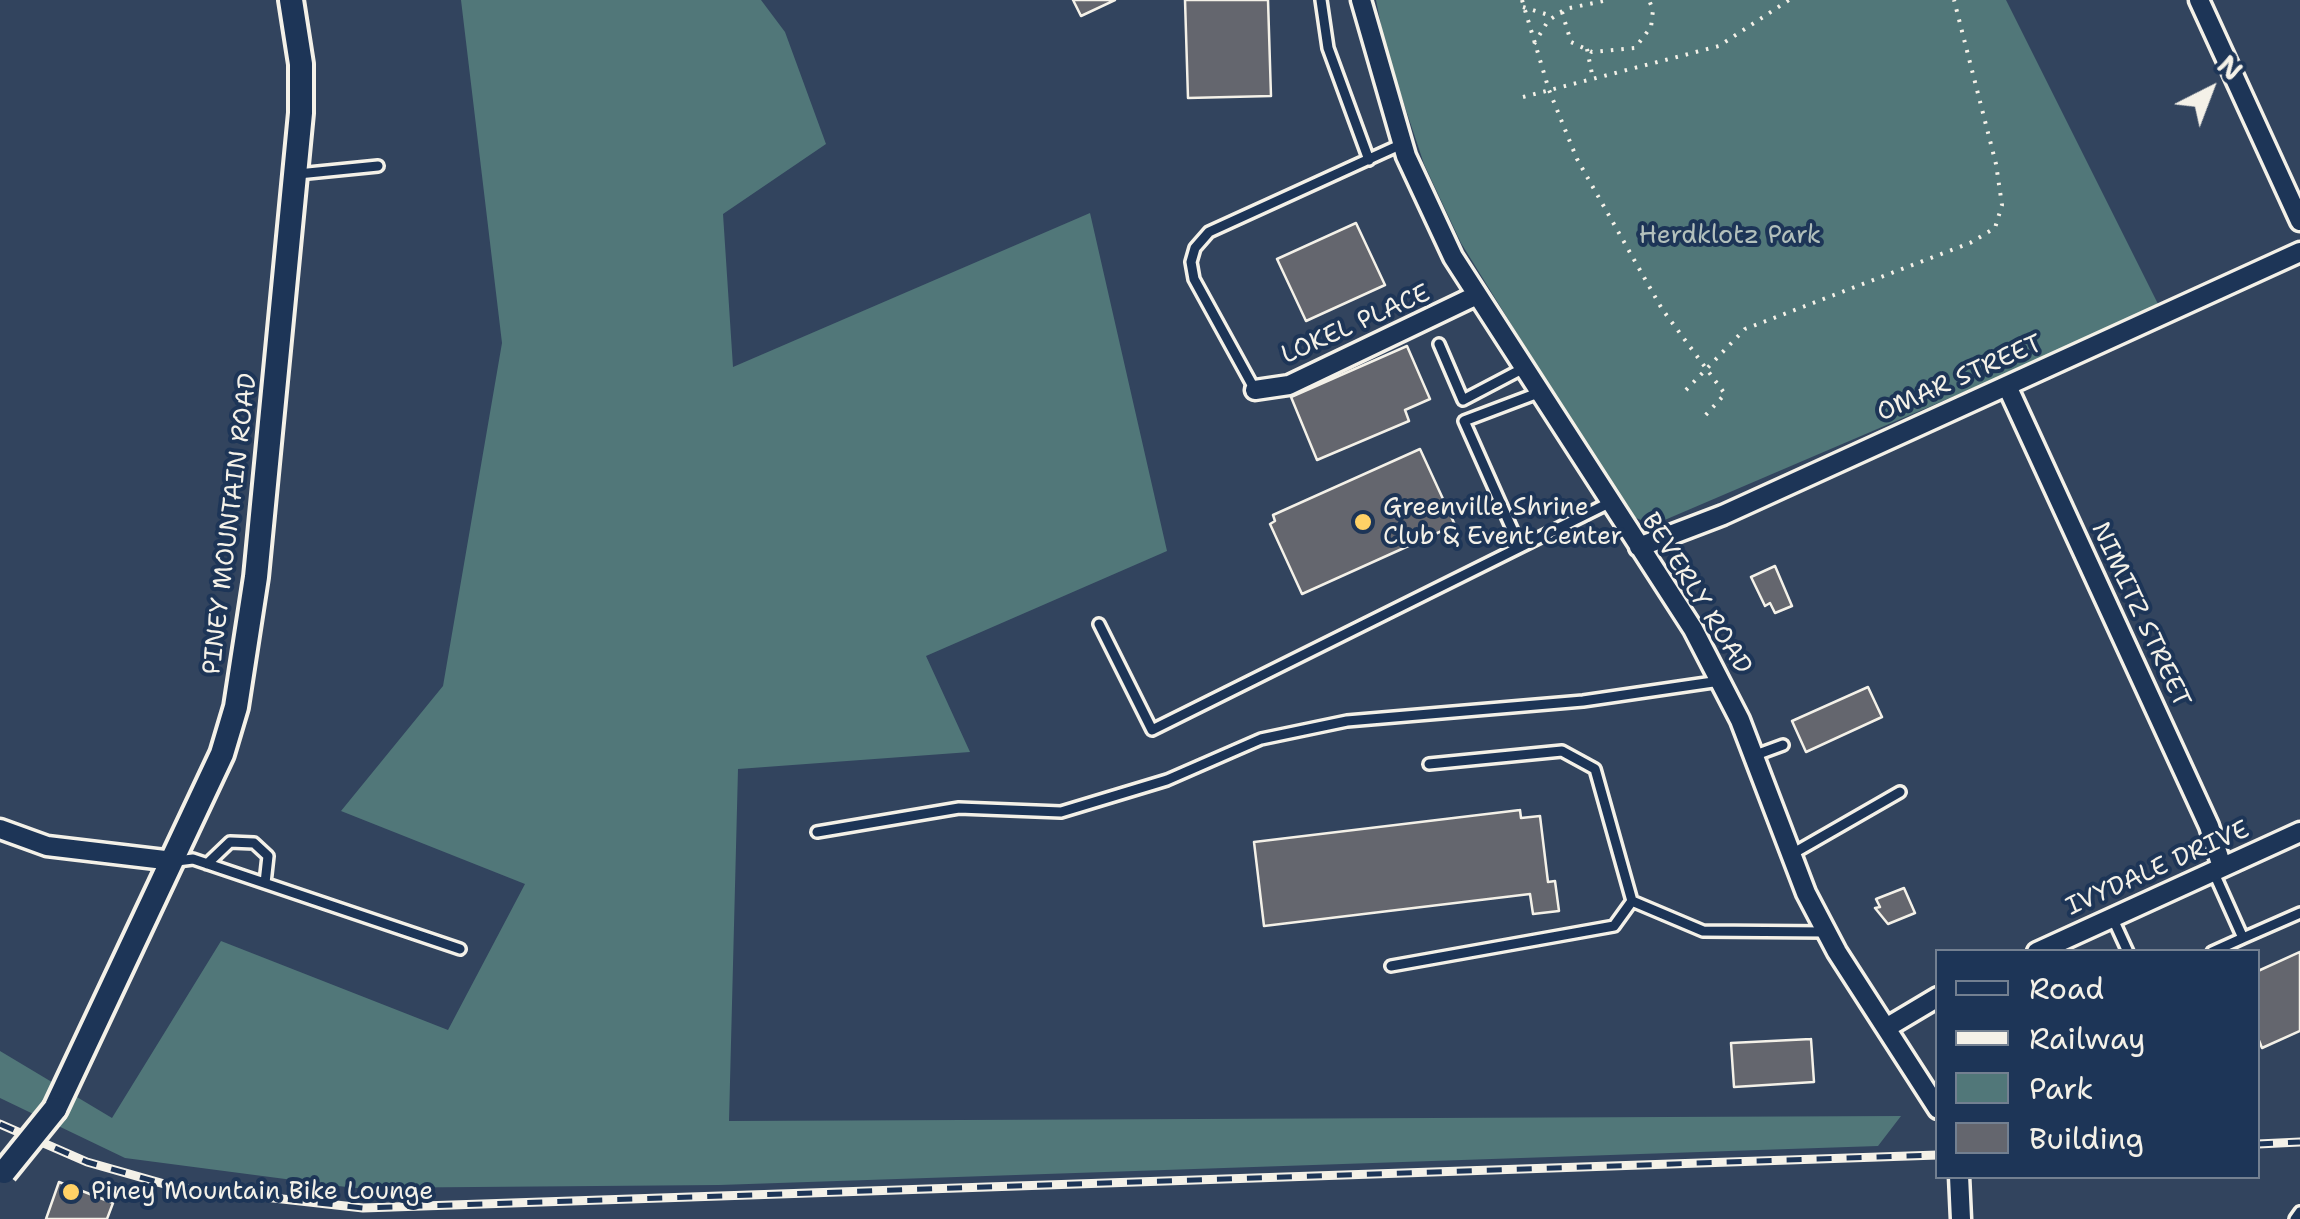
<!DOCTYPE html>
<style>
body{margin:0}
#map{position:relative;width:2300px;height:1219px;overflow:hidden;background:#32445e;font-family:"Shantell Sans",sans-serif}
canvas{display:block}
.legend{position:absolute;left:1935px;top:949px;width:325px;height:230px;box-sizing:border-box;background:#1d3557;border:2px solid #738091;margin:0;padding:12px 18px;list-style:none;font-size:30px;color:#f4f1e8}
.legend li{display:flex;align-items:center;gap:20px;height:50px}
.legend b{width:50px;border:2px solid #738091}
.north{position:absolute;left:2160px;top:40px;width:100px;height:100px;-webkit-text-stroke:8px #1d3557;paint-order:stroke;rotate:42deg;font-size:28px;font-weight:700;line-height:40px;text-align:center;color:#f4f1e8}
.north::after{content:'';display:block;margin:auto;width:35px;height:45px;background:#f4f1e8;clip-path:polygon(50% 0,100% 100%,50% 72%,0 100%)}
</style>
<div id="map">
<canvas width="2300" height="1219"></canvas>
<ul class="legend">
<li><b style="height:12px;background:#1d3557"></b>Road</li>
<li><b style="height:12px;background:#f4f1e8"></b>Railway</li>
<li><b style="height:28px;background:#517779"></b>Park</li>
<li><b style="height:28px;background:#64666e"></b>Building</li>
</ul>
<div class="north">N</div>
</div>
<script>
const c = document.querySelector('canvas').getContext('2d');
c.lineJoin = 'round';
function fill(path, color) {
  c.fillStyle = color;
  c.fill(path, 'evenodd');
}
function toPath(rows) {
  const path = new Path2D();
  for (const r of rows) {
    path.moveTo(r[0], r[1]);
    for (let i = 2; i < r.length; i += 2) path.lineTo(r[i], r[i + 1]);
  }
  return path;
}
function stroke(path, color, width, dash) {
  c.strokeStyle = color;
  c.lineWidth = width;
  c.lineCap = dash ? 'butt' : 'round';
  c.setLineDash(dash || []);
  c.stroke(path);
}
function drawText(font, color, halo, rows, align = 'center') {
  c.font = font + ' "Shantell Sans",sans-serif';
  c.lineWidth = 8;
  c.setLineDash([]);
  c.textBaseline = 'middle';
  c.strokeStyle = halo;
  c.fillStyle = color;
  for (const [text, x, y, turn = 0] of rows) {
    c.save();
    c.translate(x, y);
    c.rotate((+turn || 0) * Math.PI / 180);
    c.textAlign = isNaN(turn) ? turn : align;
    if (halo) c.strokeText(text, 0, 0);
    c.fillText(text, 0, 0);
    c.restore();
  }
}
const green = toPath([
 [461,0,761,0,785,32,826,144,723,214,733,367,1090,213,1167,551,926,656,970,752,738,769,729,1121,1901,1116,1878,1146,719,1185,354,1188,125,1158,0,1098,0,1051,112,1118,221,941,448,1030,525,884,341,811,443,686,502,343],
 [1376,0,2006,0,2160,308,1653,525,1629,515,1461,243,1424,164,1386,50]
]);
const building = toPath([
 [1073,0,1115,0,1081,16,1073,0],
 [1185,0,1268,0,1271,96,1188,98,1185,0],
 [1356,223,1385,285,1306,321,1277,259,1356,223],
 [1407,346,1430,399,1405,410,1409,421,1317,460,1291,397,1407,346],
 [1420,449,1455,525,1302,594,1270,524,1275,521,1273,515,1420,449],
 [1775,566,1792,606,1775,613,1770,603,1765,606,1751,577,1775,566],
 [1868,687,1882,717,1806,752,1792,721,1868,687],
 [1520,810,1521,818,1540,816,1548,882,1555,881,1559,911,1533,914,1530,894,1264,926,1254,842,1520,810],
 [1904,888,1915,913,1888,924,1875,908,1880,907,1876,899,1904,888],
 [2300,952,2300,1031,2262,1048,2258,1038,2258,971,2300,952],
 [1811,1039,1814,1082,1734,1087,1731,1043,1811,1039],
 [59,1182,113,1203,107,1219,46,1219,59,1182]
]);
const path = toPath([
 [1522,0,1549,90,1577,159,1662,309,1725,394,1702,419],
 [1523,7,1552,16],
 [1562,12,1571,42,1592,52,1635,48,1651,27,1653,10,1649,0],
 [1534,44,1548,21,1565,9,1608,0],
 [1587,49,1593,79],
 [1523,97,1719,46,1789,0],
 [1686,390,1745,329,1970,243,1995,228,2002,205,1996,164,1954,0]
]);
const service = toPath([
 [1321,0,1328,48,1369,160],
 [298,174,378,166],
 [1439,344,1463,400,1522,369],
 [1255,390,1194,279,1191,262,1195,248,1209,232,1402,144],
 [1520,547,1464,421,1538,393],
 [1099,624,1152,730,1609,503],
 [1753,756,1783,745],
 [1429,764,1562,751,1595,769,1632,901,1703,931,1826,932],
 [817,832,959,808,1061,812,1167,780,1261,739,1347,721,1583,701,1720,681],
 [1792,854,1900,792],
 [177,861,193,859,460,949],
 [207,864,230,842,254,843,268,856,265,883],
 [2213,871,2243,938,2300,913],
 [2112,917,2128,952],
 [2212,952,2243,938],
 [1391,966,1614,926,1632,901],
 [2295,1219,2300,1212]
]);
const minor = toPath([
 [1361,0,1406,156,1453,257,1693,629,1740,720,1806,893,1837,952,1938,1109],
 [2199,0,2300,221],
 [2007,386,2209,826,2222,867],
 [1255,390,1289,385,1475,296],
 [1639,547,1723,515,2300,252],
 [0,829,47,846,173,861],
 [2037,952,2300,832],
 [1886,1028,1938,997],
 [1959,1176,1961,1219]
]);
const tertiary = toPath([
 [55,1109,222,754,236,707,256,577,301,113,301,64,291,0]
]);
const rail = toPath([
 [0,1124,87,1162,175,1187,363,1208,1938,1155],
 [2258,1144,2300,1142]
]);
const tertiaryBridge = toPath([
 [4,1172,55,1109]
]);
const markers = [
 [1363,522,10,"#ffd166"],
 [71,1192,10,"#ffd166"]
];
const parkNames = [
 ["Herdklotz Park",1730,236]
];
const streetNames = [
 ["LOKEL PLACE",1356,325,-24],
 ["OMAR STREET",1960,379,-24],
 ["PINEY MOUNTAIN ROAD",231,524,-83],
 ["BEVERLY ROAD",1696,594,58],
 ["NIMITZ STREET",2140,615,65],
 ["IVYDALE DRIVE",2158,869,-24]
];
const poiNames = [
 ["Greenville Shrine",1383,508],
 ["Club & Event Center",1383,537],
 ["Piney Mountain Bike Lounge",91,1192]
];
fill(green, '#517779');
fill(building, '#64666e');
stroke(building, '#f4f1e8', 2.5);
stroke(service, '#f4f1e8', 16);
stroke(minor, '#f4f1e8', 25);
stroke(tertiary, '#f4f1e8', 30);
stroke(path, '#f4f1e8', 4, [2.5, 8]);
stroke(service, '#1d3557', 9);
stroke(minor, '#1d3557', 18);
stroke(tertiary, '#1d3557', 22);
stroke(rail, '#f4f1e8', 9);
stroke(rail, '#1d3557', 5, [15]);
stroke(tertiaryBridge, '#f4f1e8', 30, []);
stroke(tertiaryBridge, '#1d3557', 22);
for (const [x, y, r, color] of markers) {
  const dot = new Path2D();
  dot.arc(x, y, r, 0, 2 * Math.PI);
  c.fillStyle = color;
  c.fill(dot);
  stroke(dot, '#1d3557', 4);
}
drawText('25px', '#b3c0bc', '#1d3557', parkNames);
drawText('25px', '#f4f1e8', '#1d3557', streetNames);
drawText('25px', '#f4f1e8', '#1d3557', poiNames, 'left');
</script>
